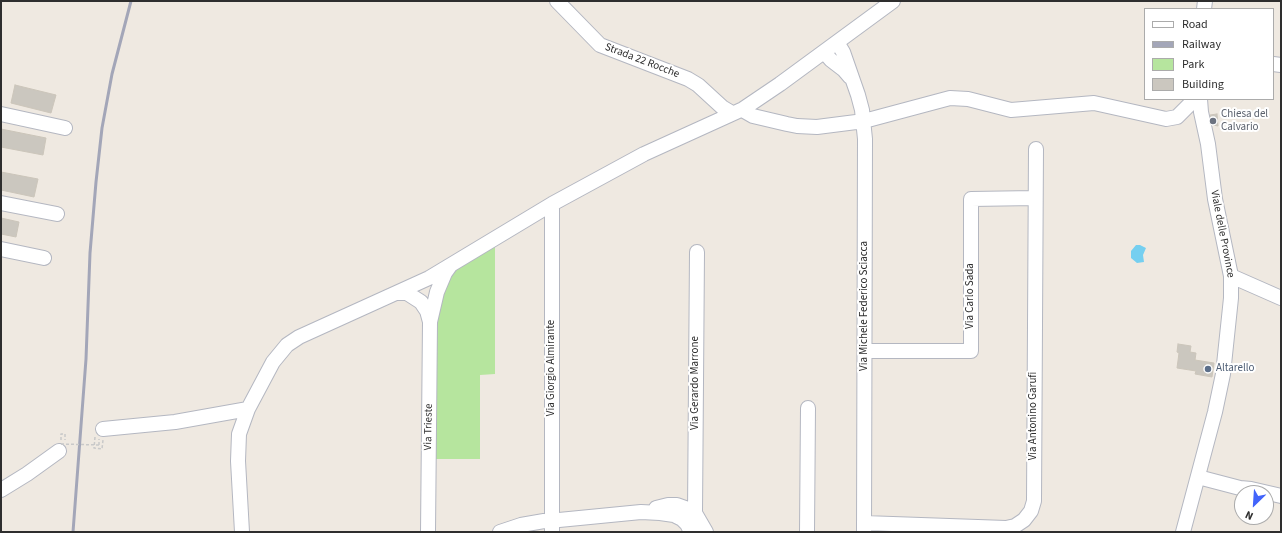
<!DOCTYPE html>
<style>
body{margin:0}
#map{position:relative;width:1282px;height:533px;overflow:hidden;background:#efe9e1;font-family:"Source Sans 3",sans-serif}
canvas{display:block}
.frame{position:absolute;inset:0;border:2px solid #2e2e2e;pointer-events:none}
.legend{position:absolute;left:1144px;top:8px;width:130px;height:92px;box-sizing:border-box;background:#fff;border:1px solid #ababab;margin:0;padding:5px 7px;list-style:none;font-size:12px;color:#2e2e2e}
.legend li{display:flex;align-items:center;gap:8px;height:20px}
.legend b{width:20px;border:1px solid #ababab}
.north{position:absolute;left:1234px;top:485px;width:40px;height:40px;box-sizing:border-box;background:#fff;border:1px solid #ababab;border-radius:50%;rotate:205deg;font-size:11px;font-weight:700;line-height:16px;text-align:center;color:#2e2e2e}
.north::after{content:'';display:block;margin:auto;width:14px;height:18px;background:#4264fb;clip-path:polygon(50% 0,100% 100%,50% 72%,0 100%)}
</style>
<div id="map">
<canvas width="1282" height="533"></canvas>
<div class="frame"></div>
<ul class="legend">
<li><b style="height:5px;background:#fff"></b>Road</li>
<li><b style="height:5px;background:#a3a6b8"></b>Railway</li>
<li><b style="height:11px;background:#b6e59e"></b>Park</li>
<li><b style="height:11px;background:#cbc7bf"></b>Building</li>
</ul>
<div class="north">N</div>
</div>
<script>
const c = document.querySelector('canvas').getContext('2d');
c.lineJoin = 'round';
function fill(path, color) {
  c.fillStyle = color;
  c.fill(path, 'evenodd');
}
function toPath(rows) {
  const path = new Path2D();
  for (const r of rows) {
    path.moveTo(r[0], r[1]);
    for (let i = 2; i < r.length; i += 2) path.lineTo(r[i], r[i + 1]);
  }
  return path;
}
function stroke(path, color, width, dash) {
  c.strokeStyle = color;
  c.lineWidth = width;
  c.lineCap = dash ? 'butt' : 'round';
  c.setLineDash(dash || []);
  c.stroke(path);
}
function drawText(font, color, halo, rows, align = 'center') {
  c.font = font + ' "Source Sans 3",sans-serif';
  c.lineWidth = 4;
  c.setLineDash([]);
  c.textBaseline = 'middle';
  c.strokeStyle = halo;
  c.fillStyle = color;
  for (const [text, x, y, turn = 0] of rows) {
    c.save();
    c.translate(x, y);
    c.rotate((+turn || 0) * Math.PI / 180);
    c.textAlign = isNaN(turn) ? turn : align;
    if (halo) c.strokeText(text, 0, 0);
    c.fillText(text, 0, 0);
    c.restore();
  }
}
const green = toPath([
 [495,245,495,374,480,375,480,459,436,459,436,324,444,286,455,270]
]);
const water = toPath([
 [1136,245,1140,245,1146,248,1143,255,1144,262,1137,263,1131,258,1131,251]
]);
const building = toPath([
 [15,85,56,95,51,113,11,103,15,85],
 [1217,114,1218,126,1213,125,1210,115,1217,114],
 [1,129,46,138,43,155,1,147,1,129],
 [1,172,38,179,34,197,1,190,1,172],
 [1,218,19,222,16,237,1,234,1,218],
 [1178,344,1191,346,1190,352,1196,353,1195,360,1214,363,1212,377,1195,374,1196,371,1177,368,1179,353,1177,352,1178,344]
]);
const path = toPath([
 [95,437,94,448,102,449,103,440],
 [61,440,61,434,65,434,65,440],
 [99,445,99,439]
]);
const minor = toPath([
 [557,1,600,45,688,79,698,85,722,107,732,113],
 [1204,9,1205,1],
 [837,42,843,52,858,95,862,110,865,139,864,532],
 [824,52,831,60,844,70,850,77],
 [1273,64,1281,65],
 [743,109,746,112,753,116,787,124,797,126,817,127,864,121,950,98,968,99,1011,110,1094,103,1166,119,1177,117,1195,99],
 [1,114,65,128],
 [1,203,57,214],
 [1,249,44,258],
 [1231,276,1281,298],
 [397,293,407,293,421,302,427,311,430,322],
 [865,351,971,351,971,199,1035,198],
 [103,429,175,422,248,409],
 [1198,477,1240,488,1251,489,1281,496],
 [1,490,27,474,59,451],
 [656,508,668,505,677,505,691,510,695,513,706,532],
 [559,520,641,512,660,513,674,515,682,519,687,524,691,532],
 [864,523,1006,528,1015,526,1024,520,1031,511,1034,501,1036,149],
 [242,532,238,461,239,434,248,409,273,362,287,345,299,337,429,278,552,204,644,154,743,109,780,84,893,1],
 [428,532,430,322,437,292,445,273,450,266],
 [500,532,521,525,544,521],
 [552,532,552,204],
 [694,532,695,513,697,252],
 [807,532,808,408],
 [1183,532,1215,412,1223,374,1231,298,1231,276,1215,199,1208,144,1201,112,1200,99]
]);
const rail = toPath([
 [73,532,86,359,90,253,96,182,102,128,112,74,131,1]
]);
const pathBridge = toPath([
 [61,444,99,445]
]);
const markers = [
 [1213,121,4,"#6b7280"],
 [1208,369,4,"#5c6f8a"]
];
const streetNames = [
 ["Strada 22 Rocche",642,61,21],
 ["Viale delle Province",1222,234,79],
 ["Via Carlo Sada",971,296,-90],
 ["Via Michele Federico Sciacca",865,306,-90],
 ["Via Giorgio Almirante",552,368,-90],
 ["Via Gerardo Marrone",696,383,-90],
 ["Via Antonino Garufi",1034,416,-90],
 ["Via Trieste",429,427,-89]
];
const worshipNames = [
 ["Chiesa del",1221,115],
 ["Calvario",1221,128]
];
const serviceNames = [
 ["Altarello",1216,369]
];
fill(green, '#b6e59e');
fill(water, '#75cff0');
fill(building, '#cbc7bf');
stroke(building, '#cbc5ba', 1);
stroke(minor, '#b4b7c1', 16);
stroke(path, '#c9c9c9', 1.5, [3, 2]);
stroke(minor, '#fff', 14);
stroke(rail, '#a3a6b8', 3);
stroke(pathBridge, '#c9c9c9', 1.5, [3, 2]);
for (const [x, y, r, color] of markers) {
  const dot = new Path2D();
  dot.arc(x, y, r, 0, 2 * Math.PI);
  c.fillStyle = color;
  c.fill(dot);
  stroke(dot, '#fff', 1.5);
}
drawText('11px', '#2e2e2e', '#fff', streetNames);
drawText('11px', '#5b616d', '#fff', worshipNames, 'left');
drawText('11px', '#4e5e75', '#fff', serviceNames, 'left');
</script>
